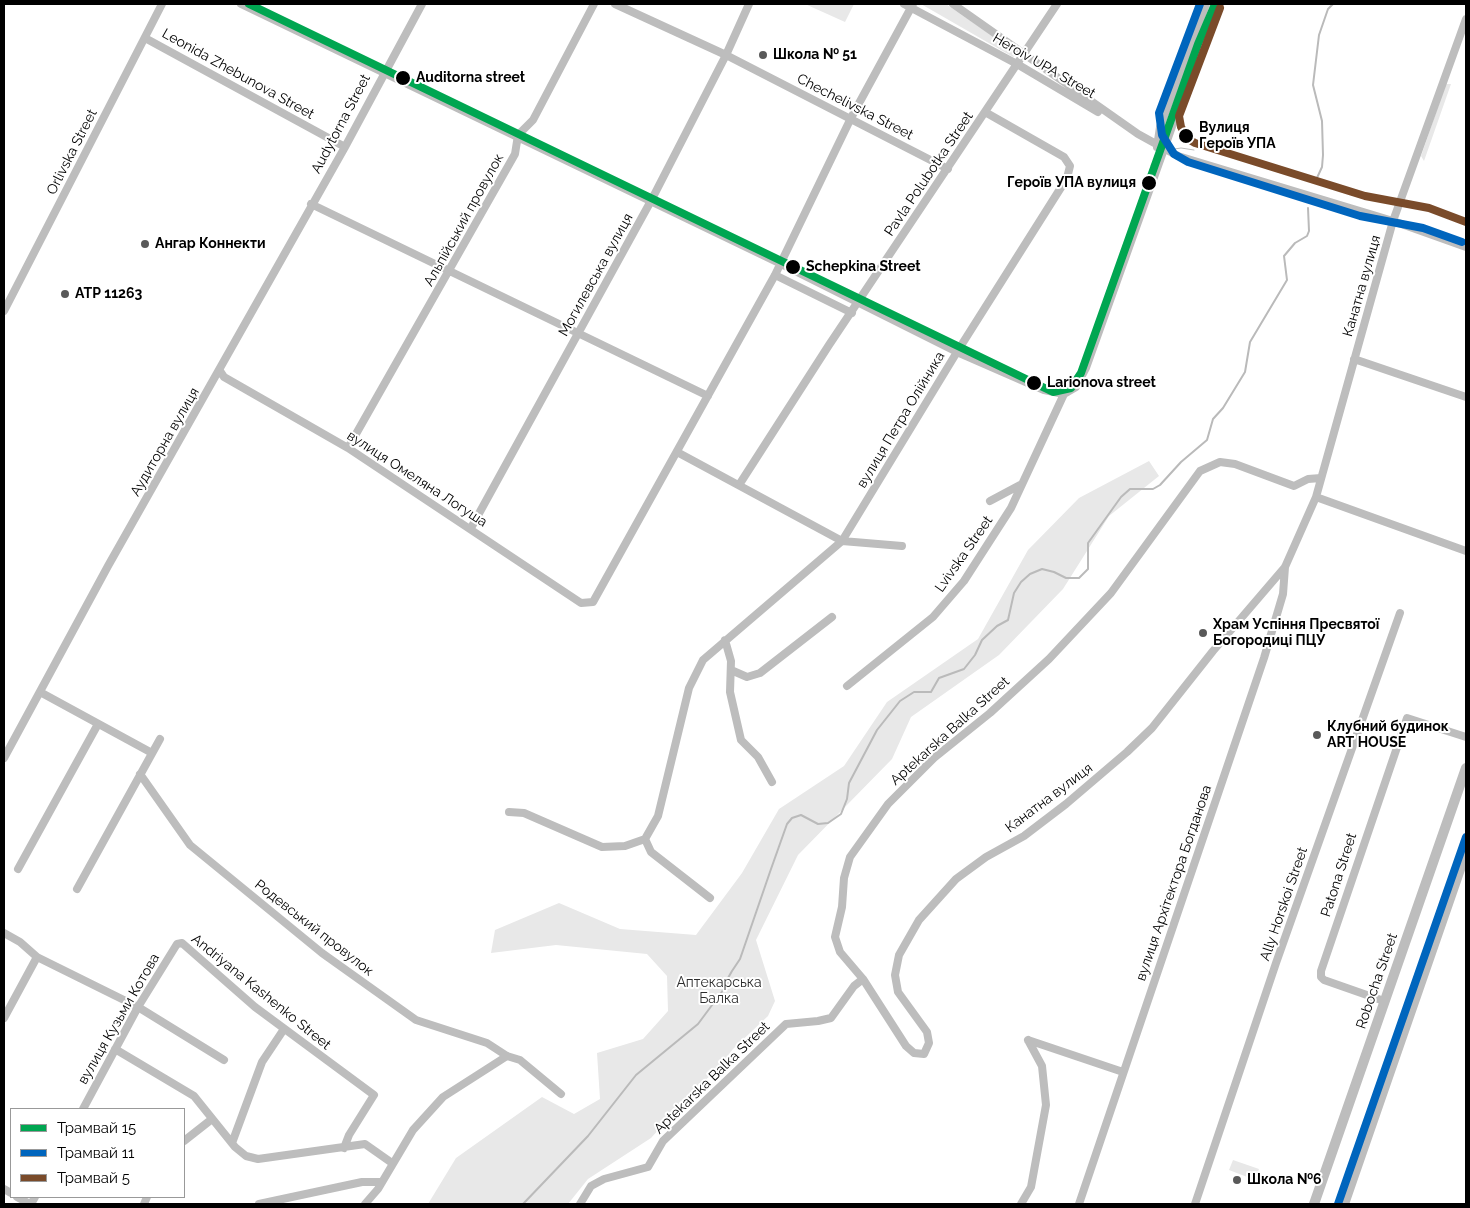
<!DOCTYPE html>
<meta charset="utf-8">
<style>
body{margin:0}
#map{position:relative;width:1470px;height:1208px;overflow:hidden;background:#fff;font-family:Raleway,sans-serif}
canvas{display:block}
.frame{position:absolute;inset:0;border:5px solid #000;pointer-events:none}
.legend{position:absolute;left:10px;top:1108px;width:175px;height:90px;box-sizing:border-box;background:#fff;border:1px solid #999;margin:0;padding:6px 9px;list-style:none;font-size:15px;color:#000}
.legend li{display:flex;align-items:center;gap:10px;height:25px}
.legend b{width:25px;border:1px solid #999}
</style>
<div id="map">
<canvas width="1470" height="1208"></canvas>
<div class="frame"></div>
<ul class="legend">
<li><b style="height:6px;background:#00a651"></b>Трамвай 15</li>
<li><b style="height:6px;background:#0065bd"></b>Трамвай 11</li>
<li><b style="height:6px;background:#7a4b2a"></b>Трамвай 5</li>
</ul>
</div>
<script>
const c = document.querySelector('canvas').getContext('2d');
c.lineJoin = 'round';
function fill(path, color) {
  c.fillStyle = color;
  c.fill(path, 'evenodd');
}
function toPath(rows) {
  const path = new Path2D();
  for (const r of rows) {
    path.moveTo(r[0], r[1]);
    for (let i = 2; i < r.length; i += 2) path.lineTo(r[i], r[i + 1]);
  }
  return path;
}
function stroke(path, color, width, dash) {
  c.strokeStyle = color;
  c.lineWidth = width;
  c.lineCap = dash ? 'butt' : 'round';
  c.setLineDash(dash || []);
  c.stroke(path);
}
function drawText(font, color, halo, rows, align = 'center') {
  c.font = font + ' Raleway,sans-serif';
  c.lineWidth = 4;
  c.setLineDash([]);
  c.textBaseline = 'middle';
  c.strokeStyle = halo;
  c.fillStyle = color;
  for (const [text, x, y, turn = 0] of rows) {
    c.save();
    c.translate(x, y);
    c.rotate((+turn || 0) * Math.PI / 180);
    c.textAlign = isNaN(turn) ? turn : align;
    if (halo) c.strokeText(text, 0, 0);
    c.fillText(text, 0, 0);
    c.restore();
  }
}
const green = toPath([
 [805,4,854,4,845,22],
 [921,4,946,4,1017,53,1015,56,1013,57],
 [1446,84,1451,84,1424,161,1421,156],
 [1149,461,1159,476,1109,516,1063,589,999,655,911,717,892,759,798,855,756,940,775,1001,768,1016,733,1049,715,1072,699,1085,651,1138,588,1179,568,1204,428,1204,456,1158,542,1097,574,1114,600,1099,597,1053,643,1039,668,1011,667,976,647,954,556,945,491,953,495,930,559,903,620,929,696,935,742,873,779,809,844,766,887,702,978,639,1028,550,1079,498],
 [1233,1160,1259,1169,1255,1180,1229,1170]
]);
const stream = toPath([
 [1316,180,1322,167,1323,155,1322,121,1313,85,1319,35,1328,9,1333,4],
 [523,1204,588,1136,636,1075,698,1024,721,993,730,980,728,978,732,971,740,959,771,869,787,824,792,818,801,815,818,824,828,823,841,814,847,799,849,783,877,730,900,701,914,692,931,692,939,678,964,669,975,655,982,640,997,626,1008,620,1014,593,1021,582,1030,574,1042,569,1054,572,1066,578,1079,578,1088,569,1088,543,1121,497,1130,489,1153,489,1160,485,1181,462,1207,440,1213,419,1223,408,1245,372,1250,342,1287,280,1284,256,1295,243,1307,236,1309,231,1308,208]
]);
const minor = toPath([
 [241,4,781,264,957,352,1044,390,1064,394],
 [615,4,726,55,948,169],
 [904,4,1017,64,1098,112],
 [953,4,1138,134,1178,156,1393,221,1466,247],
 [145,38,345,147],
 [1157,147,1160,127,1206,4],
 [311,204,708,396],
 [775,275,852,313],
 [4,311,162,4],
 [1354,359,1466,397],
 [220,371,224,377,348,448,581,603,593,602,775,275,851,118,913,4],
 [348,448,515,154,518,135,533,120,594,4],
 [677,452,842,541,902,546],
 [739,485,829,345,1057,4],
 [1316,497,1466,551],
 [990,501,1020,485],
 [471,528,652,199,726,55,749,4],
 [725,640,731,661,730,692,741,740,758,757,772,782],
 [731,670,747,677,760,673,832,617],
 [847,686,933,617,964,581,1011,508,1064,394,1076,387,1086,368,1173,124,1220,4],
 [40,692,152,753],
 [4,758,108,566,345,147,422,4],
 [140,774,190,845,322,953,416,1020,487,1043,507,1056,520,1060,561,1094],
 [509,812,524,813,602,847,625,846,645,839,658,816,689,688,703,660,842,541,957,352,1067,178,1070,166,1064,157,985,112],
 [645,839,651,852,710,898],
 [18,869,98,724],
 [77,889,160,739],
 [4,933,20,942,37,957,138,1007,224,1060],
 [863,979,906,1046,914,1053,924,1054,929,1043,927,1032,898,992,895,975,899,955,919,920,956,879,986,857,1024,836,1066,804,1127,752,1152,728,1213,651,1285,567,1316,497,1393,221,1466,19],
 [1384,1001,1324,980,1321,977,1321,971,1407,718,1466,737],
 [4,1018,37,957],
 [1028,1040,1123,1072],
 [115,1049,194,1096,235,1147,246,1156,258,1159,365,1144,392,1163],
 [83,1109,138,1007,177,944,182,943,255,1007,374,1095,349,1135,344,1148],
 [184,1141,212,1119],
 [232,1143,262,1062,284,1029],
 [4,1189,11,1193],
 [17,1197,30,1204],
 [31,1204,35,1197],
 [144,1204,147,1197],
 [259,1204,362,1182,381,1182],
 [365,1204,378,1189,413,1130,443,1097,507,1056],
 [580,1204,591,1186,604,1179,648,1167,663,1141,786,1024,818,1021,831,1018,854,986,863,979,840,952,835,937,842,907,844,878,850,857,888,804,934,758,990,713,1049,659,1111,593,1200,471,1220,462,1235,464,1294,486,1308,479,1321,478],
 [1021,1204,1031,1187,1046,1105,1042,1066,1028,1040],
 [1079,1204,1264,658,1283,594,1285,567],
 [1195,1204,1276,963,1400,613]
]);
const major = toPath([
 [1314,1204,1466,768],
 [1344,1204,1466,852]
]);
const tram = toPath([
 [1151,165,1157,157,1168,150,1181,148,1194,150]
]);
const tram1 = toPath([
 [249,4,1053,392,1071,388,1081,373,1198,44,1215,4]
]);
const tram2 = toPath([
 [1200,4,1159,113,1162,135,1174,154,1188,162,1360,216,1423,228,1462,242],
 [1338,1204,1466,837]
]);
const tram3 = toPath([
 [1220,8,1179,116,1181,127,1188,139,1195,143,1365,196,1429,208,1466,222]
]);
const markers = [
 [763,55,5,"#595959"],
 [403,78,8,"#000"],
 [1186,136,8,"#000"],
 [1149,183,8,"#000"],
 [145,244,5,"#595959"],
 [793,267,8,"#000"],
 [65,294,5,"#595959"],
 [1034,383,8,"#000"],
 [1203,633,5,"#595959"],
 [1317,735,5,"#595959"],
 [1237,1180,5,"#595959"]
];
const poiNames = [
 ["Школа № 51",773,55],
 ["Ангар Коннекти",155,244],
 ["ATP 11263",75,294],
 ["Храм Успіння Пресвятої",1213,625],
 ["Богородиці ПЦУ",1213,641],
 ["Клубний будинок",1327,727],
 ["ART HOUSE",1327,743],
 ["Школа №6",1247,1180]
];
const streetNames = [
 ["Heroiv UPA Street",1044,66,30],
 ["Leonida Zhebunova Street",238,74,29],
 ["Chechelivska Street",855,107,27],
 ["Audytorna Street",341,124,-62],
 ["Orlivska Street",72,152,-63],
 ["Pavla Polubotka Street",929,174,-56],
 ["Альпійський провулок",464,220,-61],
 ["Могилевська вулиця",596,275,-61],
 ["Канатна вулиця",1362,286,-74],
 ["вулиця Петра Олійника",901,420,-59],
 ["Аудиторна вулиця",165,442,-60],
 ["вулиця Омеляна Логуша",417,479,33],
 ["Lvivska Street",964,554,-55],
 ["Aptekarska Balka Street",950,731,-42],
 ["Канатна вулиця",1049,798,-37],
 ["Patona Street",1339,875,-72],
 ["вулиця Архітектора Богданова",1174,883,-71],
 ["Ally Horskoi Street",1284,904,-71],
 ["Родевський провулок",314,928,38],
 ["Robocha Street",1377,981,-71],
 ["Andriyana Kashenko Street",261,992,39],
 ["вулиця Кузьми Котова",119,1019,-60],
 ["Aptekarska Balka Street",712,1078,-44]
];
const stopNames = [
 ["Auditorna street",416,78],
 ["Вулиця",1199,128],
 ["Героїв УПА",1199,144],
 ["Героїв УПА вулиця",1136,183,"right"],
 ["Schepkina Street",806,267],
 ["Larionova street",1047,383]
];
const parkNames = [
 ["Аптекарська",719,983],
 ["Балка",719,999]
];
fill(green, '#e8e8e8');
stroke(stream, '#bababa', 2);
stroke(minor, '#bdbdbd', 8);
stroke(major, '#bdbdbd', 10);
stroke(tram, '#bdbdbd', 1);
stroke(tram1, '#00a651', 8);
stroke(tram2, '#0065bd', 8);
stroke(tram3, '#7a4b2a', 8);
for (const [x, y, r, color] of markers) {
  const dot = new Path2D();
  dot.arc(x, y, r, 0, 2 * Math.PI);
  c.fillStyle = color;
  c.fill(dot);
  stroke(dot, '#fff', 2);
}
drawText('bold 14px', '#000', '#fff', poiNames, 'left');
drawText('14px', '#000', '#fff', streetNames);
drawText('bold 14px', '#000', '#fff', stopNames, 'left');
drawText('14px', '#2c2c2c', '#fff', parkNames);
</script>
